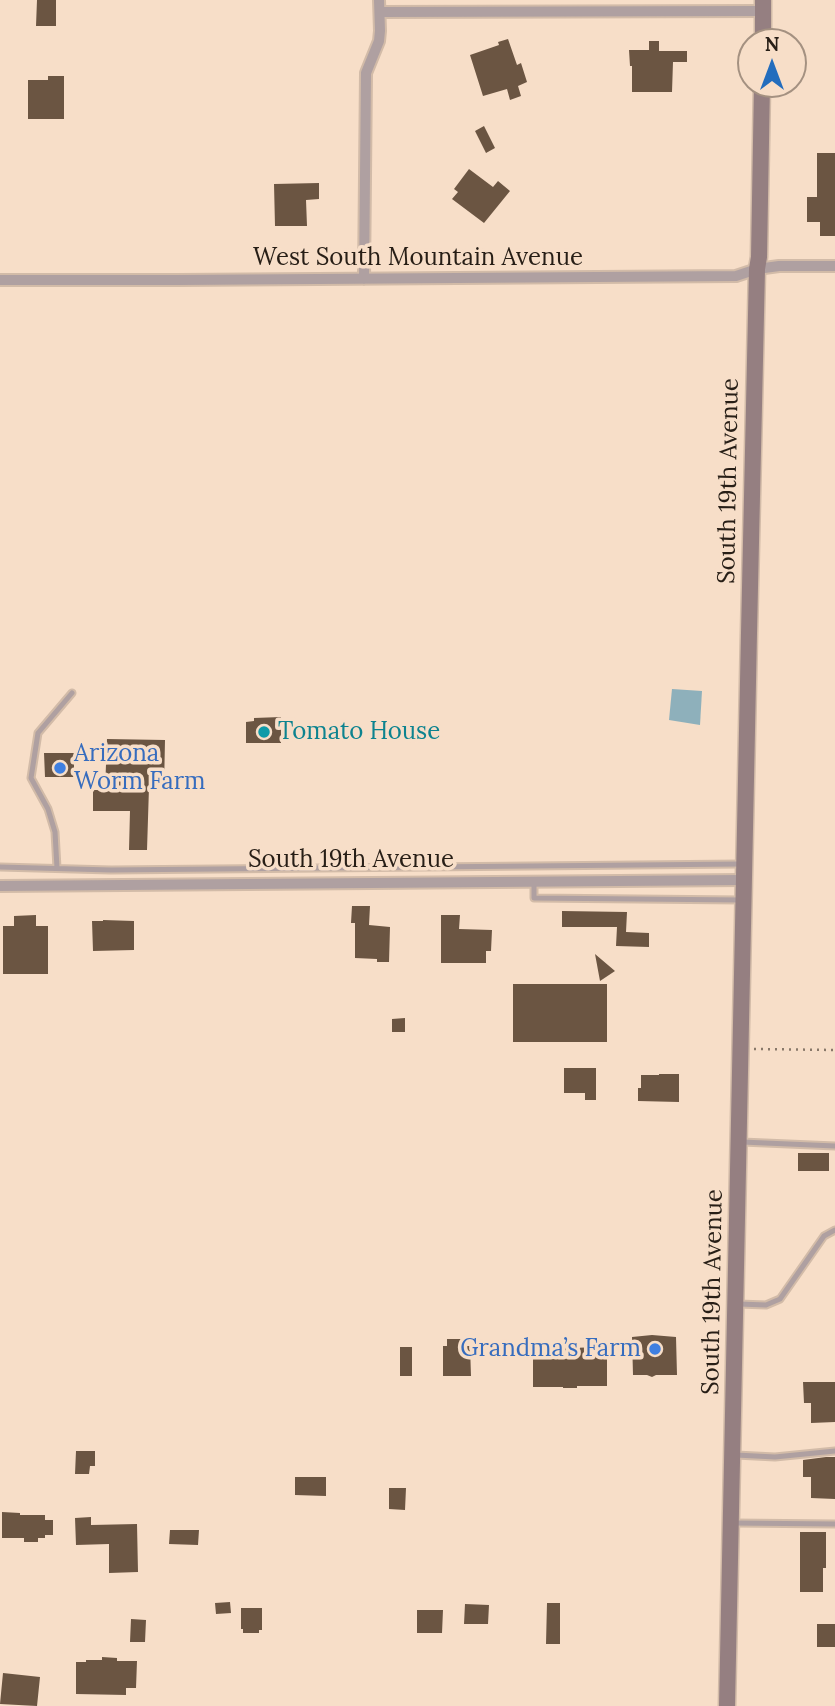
<!DOCTYPE html>
<meta charset="utf-8">
<style>
body{margin:0}
#map{position:relative;width:835px;height:1706px;overflow:hidden;background:#f7dec8;font-family:Lora,serif}
canvas{display:block}
.north{position:absolute;left:737px;top:28px;width:70px;height:70px;box-sizing:border-box;background:#f7dec8;border:2px solid #a49181;border-radius:50%;rotate:0deg;font-size:19px;font-weight:700;line-height:28px;text-align:center;color:#271e16}
.north::after{content:'';display:block;margin:auto;width:24px;height:32px;background:#236dbd;clip-path:polygon(50% 0,100% 100%,50% 72%,0 100%)}
</style>
<div id="map">
<canvas width="835" height="1706"></canvas>
<div class="north">N</div>
</div>
<script>
const c = document.querySelector('canvas').getContext('2d');
c.lineJoin = 'round';
function fill(path, color) {
  c.fillStyle = color;
  c.fill(path, 'evenodd');
}
function toPath(rows) {
  const path = new Path2D();
  for (const r of rows) {
    path.moveTo(r[0], r[1]);
    for (let i = 2; i < r.length; i += 2) path.lineTo(r[i], r[i + 1]);
  }
  return path;
}
function stroke(path, color, width, dash) {
  c.strokeStyle = color;
  c.lineWidth = width;
  c.lineCap = dash ? 'butt' : 'round';
  c.setLineDash(dash || []);
  c.stroke(path);
}
function drawText(font, color, halo, rows, align = 'center') {
  c.font = font + ' Lora,serif';
  c.lineWidth = 7;
  c.setLineDash([]);
  c.textBaseline = 'middle';
  c.strokeStyle = halo;
  c.fillStyle = color;
  for (const [text, x, y, turn = 0] of rows) {
    c.save();
    c.translate(x, y);
    c.rotate((+turn || 0) * Math.PI / 180);
    c.textAlign = isNaN(turn) ? turn : align;
    if (halo) c.strokeText(text, 0, 0);
    c.fillText(text, 0, 0);
    c.restore();
  }
}
const water = toPath([
 [672,689,702,691,700,725,669,720]
]);
const building = toPath([
 [37,0,56,0,56,26,36,26],
 [508,39,517,65,521,63,527,82,518,86,521,96,510,100,507,89,483,96,470,55,499,45,498,42],
 [649,41,659,41,659,51,687,51,687,62,673,62,672,92,632,92,632,66,630,66,629,50,649,50],
 [48,76,64,76,64,119,28,119,28,80,48,80],
 [484,126,495,148,486,153,475,131],
 [817,153,835,153,835,236,820,236,820,222,807,222,807,197,817,197],
 [469,169,493,187,498,181,510,191,484,223,452,199,458,192,454,189],
 [319,183,319,199,306,200,307,226,275,226,274,184],
 [281,717,281,743,246,743,246,722,254,721,254,718],
 [107,739,165,740,164,788,149,787,147,850,129,850,130,811,93,811,93,790,105,790],
 [44,753,74,753,74,777,45,777],
 [352,906,370,906,369,925,390,927,389,962,377,962,377,959,355,958,355,923,351,923],
 [562,911,627,912,626,932,649,933,649,947,616,946,617,927,562,927],
 [36,915,36,926,48,926,48,974,3,974,3,926,14,926,14,916],
 [441,915,460,915,459,929,492,930,491,951,486,951,486,963,441,963],
 [103,920,134,921,134,950,93,951,92,921,103,921],
 [595,954,615,971,600,981],
 [513,984,607,984,607,1042,513,1042],
 [405,1018,405,1032,392,1032,392,1019],
 [564,1068,596,1068,596,1100,585,1100,585,1093,564,1093],
 [659,1074,679,1074,679,1102,638,1101,638,1088,641,1088,641,1075,659,1075],
 [798,1153,829,1153,829,1171,798,1171],
 [652,1335,676,1337,677,1375,656,1375,652,1377,647,1375,633,1375,632,1337],
 [447,1339,467,1339,467,1346,470,1346,471,1376,443,1376,443,1346,447,1346],
 [561,1345,571,1345,571,1348,600,1347,600,1352,607,1352,607,1386,577,1386,577,1388,563,1388,563,1387,533,1387,533,1348,561,1348],
 [400,1347,412,1347,412,1376,400,1376],
 [803,1382,835,1382,835,1422,811,1423,811,1403,804,1403],
 [76,1451,95,1451,95,1466,90,1466,89,1474,75,1474],
 [826,1457,835,1457,835,1499,811,1498,811,1477,803,1477,803,1460],
 [295,1477,326,1477,326,1496,295,1495],
 [389,1488,406,1488,405,1510,389,1509],
 [2,1512,20,1513,20,1515,45,1515,45,1520,53,1520,53,1535,45,1535,45,1538,38,1538,38,1542,24,1542,24,1538,2,1538],
 [91,1517,91,1525,137,1524,138,1572,109,1573,109,1544,76,1545,75,1518],
 [170,1530,199,1530,198,1545,169,1544],
 [800,1532,826,1532,826,1568,823,1568,823,1592,800,1592],
 [230,1602,231,1613,216,1614,215,1603],
 [547,1603,560,1603,560,1644,546,1644],
 [465,1604,489,1605,488,1624,464,1624],
 [241,1608,262,1608,262,1630,259,1630,259,1633,243,1633,243,1629,241,1629],
 [417,1610,443,1610,442,1633,417,1633],
 [131,1619,146,1620,145,1642,130,1642],
 [817,1624,835,1624,835,1647,817,1647],
 [102,1657,117,1658,117,1661,137,1661,136,1688,126,1688,126,1695,76,1694,76,1662,86,1662,86,1660,102,1660],
 [3,1673,40,1677,37,1706,0,1704]
]);
const path = toPath([
 [754,1049,835,1050]
]);
const service = toPath([
 [0,867,111,870,741,864],
 [57,868,55,832,48,809,31,778,38,733,72,693],
 [534,881,534,898,741,900],
 [742,1142,835,1146],
 [739,1304,766,1305,780,1299,824,1236,835,1230],
 [736,1455,775,1457,835,1451],
 [734,1523,835,1524]
]);
const minor = toPath([
 [380,12,763,11],
 [364,279,366,73,379,41,380,31,379,0],
 [0,280,178,280,736,276,757,269,779,266,835,266],
 [0,886,743,880]
]);
const secondary = toPath([
 [763,42,763,0],
 [727,1706,749,633,757,269,759,257,762,84]
]);
const markers = [
 [264,732,7,"#0f9aa8"],
 [60,768,7,"#3f7fe0"],
 [655,1349,7,"#3f7fe0"]
];
const streetNames = [
 ["West South Mountain Avenue",418,258],
 ["South 19th Avenue",729,481,-89],
 ["South 19th Avenue",351,860],
 ["South 19th Avenue",713,1292,-89]
];
const cultureNames = [
 ["Tomato House",278,732]
];
const shopNames = [
 ["Arizona",74,754],
 ["Worm Farm",74,782],
 ["Grandma’s Farm",641,1349,"right"]
];
fill(water, '#8eb0bb');
fill(building, '#6b5542');
stroke(service, '#d2bba8', 9);
stroke(minor, '#d2bba8', 14);
stroke(secondary, '#d2bba8', 19);
stroke(path, '#887869', 2.5, [2, 5]);
stroke(service, '#afa0a1', 5);
stroke(minor, '#afa0a1', 10);
stroke(secondary, '#957f81', 16);
for (const [x, y, r, color] of markers) {
  const dot = new Path2D();
  dot.arc(x, y, r, 0, 2 * Math.PI);
  c.fillStyle = color;
  c.fill(dot);
  stroke(dot, '#f7dec8', 2.5);
}
drawText('24px', '#271e16', '#f7dec8', streetNames);
drawText('24px', '#0d838f', '#f7dec8', cultureNames, 'left');
drawText('24px', '#366cbe', '#f7dec8', shopNames, 'left');
</script>
